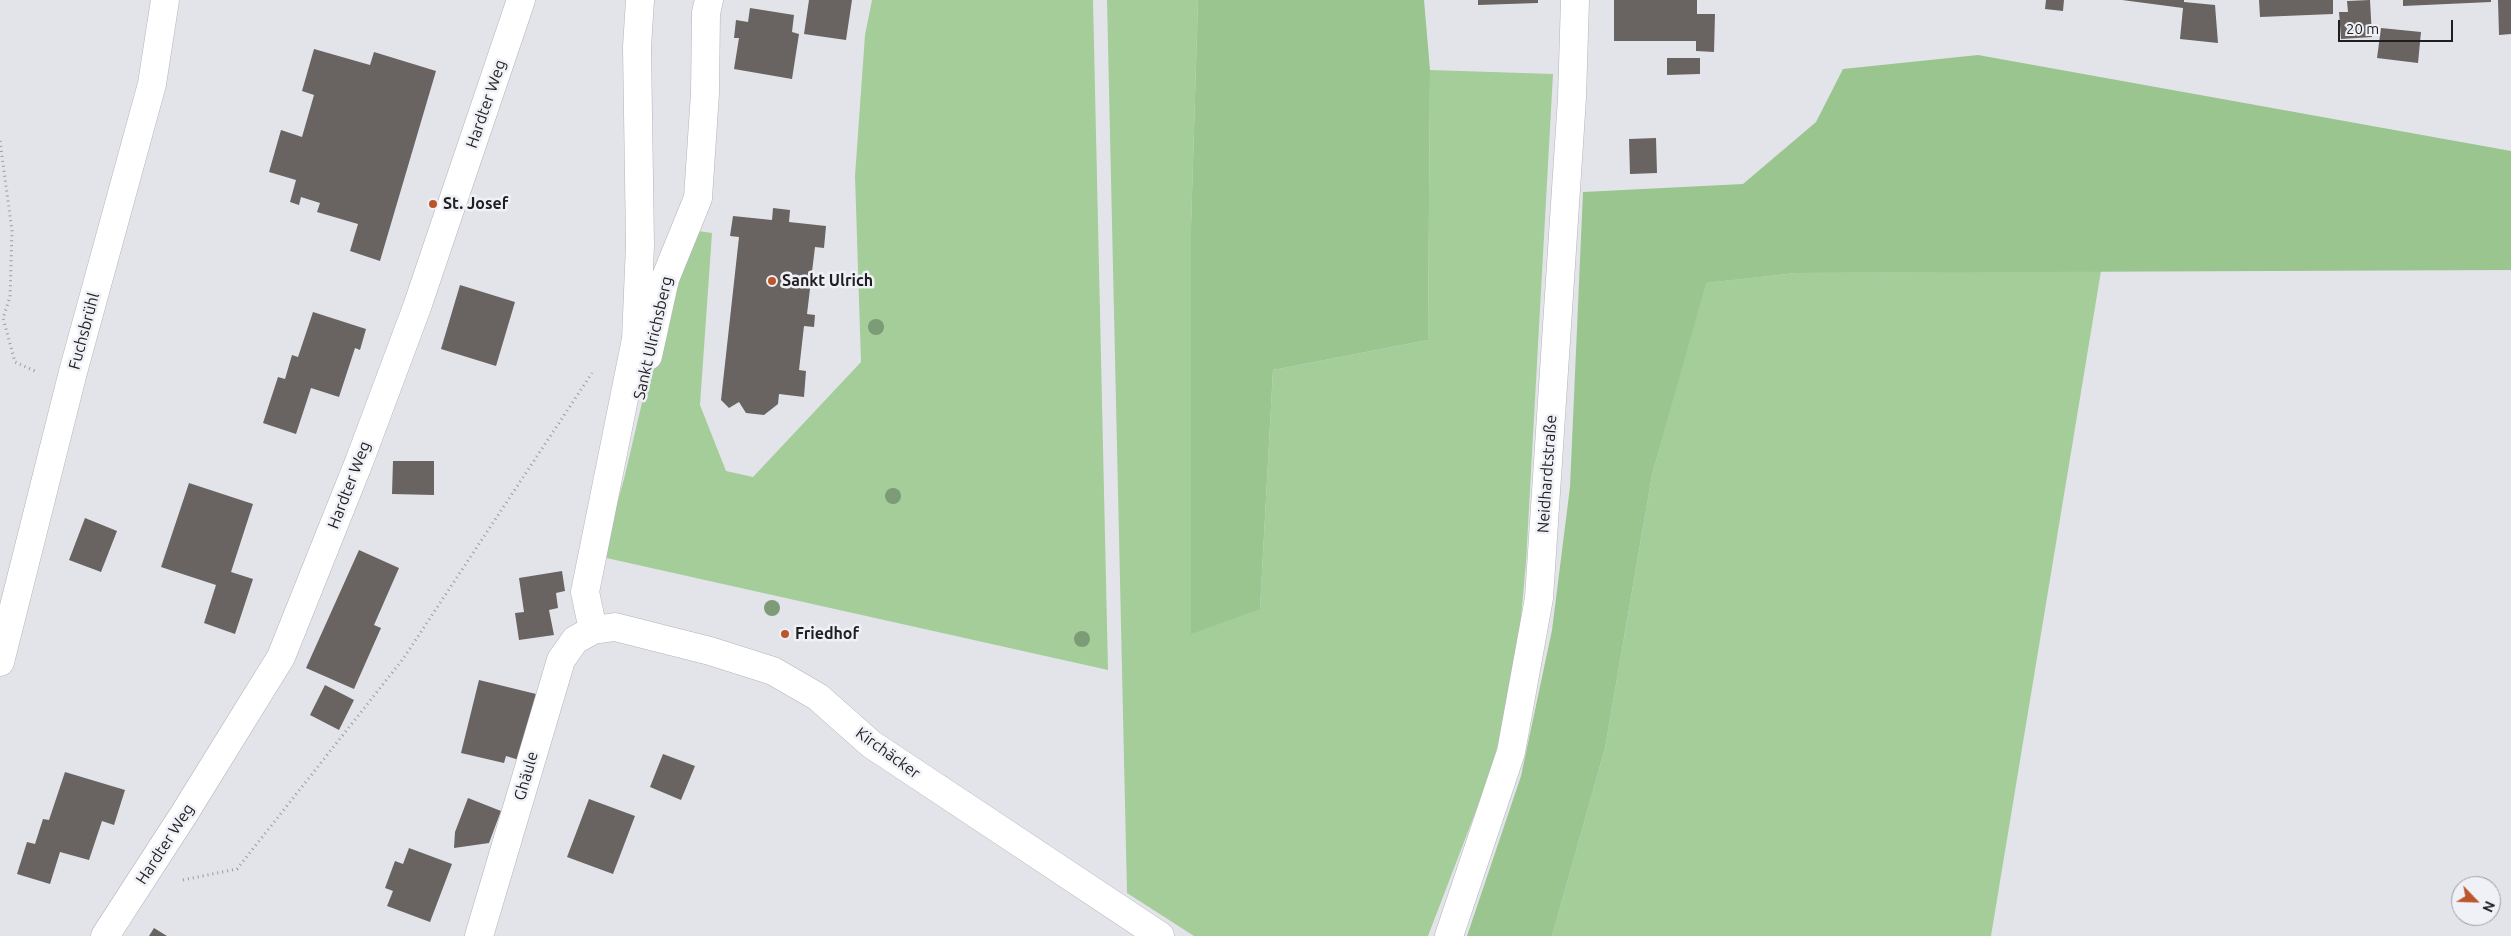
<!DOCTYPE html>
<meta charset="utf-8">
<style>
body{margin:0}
#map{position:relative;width:2511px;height:936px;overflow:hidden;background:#e3e4ea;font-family:Ubuntu,sans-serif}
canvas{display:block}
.north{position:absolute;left:2451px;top:876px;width:50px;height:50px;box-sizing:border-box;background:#f0f1f7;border:1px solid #9c9da1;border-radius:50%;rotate:114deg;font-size:14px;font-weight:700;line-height:20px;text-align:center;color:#1f1f21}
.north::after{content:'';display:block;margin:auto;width:18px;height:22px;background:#bc552b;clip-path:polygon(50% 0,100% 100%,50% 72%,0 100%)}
.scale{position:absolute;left:2338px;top:20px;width:115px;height:22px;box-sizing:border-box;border:2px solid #1f1f21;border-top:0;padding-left:6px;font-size:15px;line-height:18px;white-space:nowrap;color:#1f1f21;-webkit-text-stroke:4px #f0f1f7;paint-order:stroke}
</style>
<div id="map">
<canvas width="2511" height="936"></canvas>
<div class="north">N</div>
<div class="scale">20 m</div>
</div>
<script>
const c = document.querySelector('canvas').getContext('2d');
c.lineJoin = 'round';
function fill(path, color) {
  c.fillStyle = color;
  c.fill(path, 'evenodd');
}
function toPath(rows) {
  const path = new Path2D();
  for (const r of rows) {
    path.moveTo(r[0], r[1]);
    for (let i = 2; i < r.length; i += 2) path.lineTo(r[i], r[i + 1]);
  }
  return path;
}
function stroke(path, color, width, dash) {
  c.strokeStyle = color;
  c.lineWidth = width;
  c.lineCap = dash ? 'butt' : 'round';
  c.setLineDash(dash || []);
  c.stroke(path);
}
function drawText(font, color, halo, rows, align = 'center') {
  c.font = font + ' Ubuntu,sans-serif';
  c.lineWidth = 5;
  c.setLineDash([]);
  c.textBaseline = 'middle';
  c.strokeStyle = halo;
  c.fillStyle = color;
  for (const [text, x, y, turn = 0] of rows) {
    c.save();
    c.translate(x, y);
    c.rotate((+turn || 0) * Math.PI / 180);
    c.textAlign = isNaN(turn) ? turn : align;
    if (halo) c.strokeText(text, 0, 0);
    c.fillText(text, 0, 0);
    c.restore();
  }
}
const green = toPath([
 [872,0,1093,0,1108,670,602,557,624,479,653,356,691,230,712,233,700,405,726,471,753,477,861,362,855,176,865,35],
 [1107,0,1198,0,1191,227,1260,609,1273,370,1428,340,1430,70,1553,74,1526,562,1519,641,1505,723,1482,795,1428,936,1194,936,1127,893],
 [2101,271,1991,936,1552,936,1605,748,1652,475,1705,283,1796,273]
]);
const forest = toPath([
 [1198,0,1424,0,1430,70,1428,340,1273,370,1260,609,1191,634,1191,227],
 [1978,55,2511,151,2511,270,1796,273,1706,283,1652,475,1605,748,1552,936,1467,936,1521,776,1552,630,1570,487,1583,192,1743,184,1816,122,1843,69]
]);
const building = toPath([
 [809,0,852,0,846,40,804,34],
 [1478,0,1538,0,1538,3,1478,5],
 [1614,0,1697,0,1697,14,1715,14,1714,52,1696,51,1696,41,1614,41],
 [2046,0,2064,0,2063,11,2045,9],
 [2122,0,2184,0,2184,2,2215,5,2218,43,2180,39,2183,8],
 [2259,0,2333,0,2333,14,2260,17],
 [2370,0,2372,37,2341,39,2339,12,2348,12,2347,1],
 [2403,0,2491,0,2491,2,2403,6],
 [2498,0,2511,0,2511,34,2499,35],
 [750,8,794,15,792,32,799,34,792,79,734,69,739,38,734,38,736,20,748,22],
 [2381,28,2421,32,2418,63,2377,58],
 [314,49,370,65,374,52,436,71,380,261,350,251,358,224,317,212,320,203,301,197,299,205,290,202,296,180,269,172,281,130,302,137,314,95,302,91],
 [1667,58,1700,58,1700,74,1667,75],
 [1656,138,1657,173,1630,174,1629,139],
 [773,208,790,210,789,222,826,226,824,248,815,247,807,314,815,315,814,327,804,326,799,370,806,371,804,397,779,394,778,404,764,415,746,413,739,402,729,408,721,400,739,237,730,236,733,216,772,220],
 [460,285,515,302,496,366,441,349],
 [313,312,366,329,360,350,355,348,339,397,311,388,296,434,263,423,278,377,285,379,292,355,298,357],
 [393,461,434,461,434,495,392,494],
 [189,483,253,504,231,572,253,579,235,634,204,623,216,585,161,567],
 [85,518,117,531,101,572,69,560],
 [359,550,399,568,374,625,381,628,354,689,306,668],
 [562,571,565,591,556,593,558,608,549,610,554,635,519,640,515,613,524,612,519,578],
 [479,680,536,694,519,760,506,756,504,763,461,753],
 [325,685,354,700,339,730,310,715],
 [663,754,695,766,681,800,650,787],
 [65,772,125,790,114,825,102,821,89,860,60,852,50,884,17,874,27,842,35,844,43,819,49,820],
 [468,798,501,811,489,843,454,848,455,832],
 [589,799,635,816,613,874,567,857],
 [409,848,452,864,430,922,387,906,393,891,385,888,395,861,403,864],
 [154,928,167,936,149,936]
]);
const path = toPath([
 [0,141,12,231,10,297,3,318,15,362,37,372],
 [183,880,237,869,403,659,592,373]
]);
const street = toPath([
 [648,356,665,279,698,198,705,93,706,13,709,0],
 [593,630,585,592,636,339,640,245,637,47,640,0],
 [0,662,73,372,152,84,165,0],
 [105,936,184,814,281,657,359,462,417,307,521,0],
 [479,936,561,660,575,640,593,630,615,627,710,651,773,671,818,697,871,744,1160,936],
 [1449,936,1511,752,1539,598,1572,98,1575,0]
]);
const trees = [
 [876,327],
 [893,496],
 [772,608],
 [1082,639]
];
const markers = [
 [433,204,5,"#bc552b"],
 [772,281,5,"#bc552b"],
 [785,634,5,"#bc552b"]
];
const streetNames = [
 ["Hardter Weg",486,104,-71],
 ["Fuchsbrühl",84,331,-75],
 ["Sankt Ulrichsberg",653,338,-77],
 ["Neidhardtstraße",1547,474,-86],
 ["Hardter Weg",349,485,-69],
 ["Kirchäcker",888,753,36],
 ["Ghäule",526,776,-74],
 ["Hardter Weg",165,844,-57]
];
const poiNames = [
 ["St. Josef",443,204],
 ["Sankt Ulrich",782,281],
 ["Friedhof",795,634]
];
fill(green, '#a4cd9a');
fill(forest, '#9ac58f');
fill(building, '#696361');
stroke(street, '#b3b3b9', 29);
stroke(path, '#9b9ba0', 3, [1, 4]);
stroke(street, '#fff', 28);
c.fillStyle = '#7c9b76';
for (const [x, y] of trees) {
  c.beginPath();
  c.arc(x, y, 8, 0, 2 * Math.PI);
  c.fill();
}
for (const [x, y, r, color] of markers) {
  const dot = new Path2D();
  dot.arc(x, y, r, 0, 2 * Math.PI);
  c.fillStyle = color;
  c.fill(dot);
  stroke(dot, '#f0f1f7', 2);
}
drawText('16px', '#1f1f21', '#f0f1f7', streetNames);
drawText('bold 16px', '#1f1f21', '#f0f1f7', poiNames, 'left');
</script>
